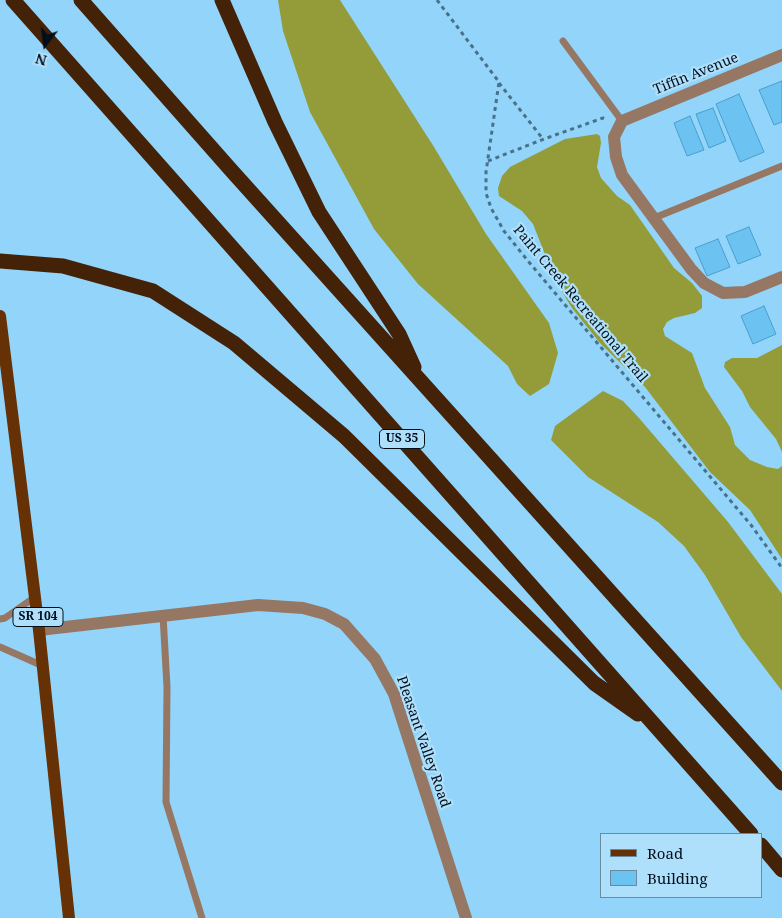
<!DOCTYPE html>
<style>
body{margin:0}
#map{position:relative;width:782px;height:918px;overflow:hidden;background:#92d4fa;font-family:"Noto Serif",serif}
canvas{display:block}
.legend{position:absolute;left:600px;top:833px;width:162px;height:65px;box-sizing:border-box;background:#aedffb;border:1px solid #688ba1;margin:0;padding:6px 9px;list-style:none;font-size:15px;color:#000e1a}
.legend li{display:flex;align-items:center;gap:10px;height:25px}
.legend b{width:25px;border:1px solid #688ba1}
.north{position:absolute;left:20px;top:20px;width:50px;height:50px;-webkit-text-stroke:4px #aedffb;paint-order:stroke;rotate:195deg;font-size:14px;font-weight:700;line-height:20px;text-align:center;color:#000e1a}
.north::after{content:'';display:block;margin:auto;width:18px;height:22px;background:#000e1a;clip-path:polygon(50% 0,100% 100%,50% 72%,0 100%)}
</style>
<div id="map">
<canvas width="782" height="918"></canvas>
<ul class="legend">
<li><b style="height:6px;background:#653105"></b>Road</li>
<li><b style="height:14px;background:#6cc2f1"></b>Building</li>
</ul>
<div class="north">N</div>
</div>
<script>
const c = document.querySelector('canvas').getContext('2d');
c.lineJoin = 'round';
function fill(path, color) {
  c.fillStyle = color;
  c.fill(path, 'evenodd');
}
function toPath(rows) {
  const path = new Path2D();
  for (const r of rows) {
    path.moveTo(r[0], r[1]);
    for (let i = 2; i < r.length; i += 2) path.lineTo(r[i], r[i + 1]);
  }
  return path;
}
function stroke(path, color, width, dash) {
  c.strokeStyle = color;
  c.lineWidth = width;
  c.lineCap = dash ? 'butt' : 'round';
  c.setLineDash(dash || []);
  c.stroke(path);
}
function drawText(font, color, halo, rows, align = 'center') {
  c.font = font + ' "Noto Serif",serif';
  c.lineWidth = 4.5;
  c.setLineDash([]);
  c.textBaseline = 'middle';
  c.strokeStyle = halo;
  c.fillStyle = color;
  for (const [text, x, y, turn = 0] of rows) {
    c.save();
    c.translate(x, y);
    c.rotate((+turn || 0) * Math.PI / 180);
    c.textAlign = isNaN(turn) ? turn : align;
    if (halo) c.strokeText(text, 0, 0);
    c.fillText(text, 0, 0);
    c.restore();
  }
}
const forest = toPath([
 [278,0,340,0,434,147,486,234,549,323,558,353,549,384,530,396,517,384,508,366,418,284,374,229,310,112,283,31],
 [597,134,600,136,601,143,597,167,601,178,617,196,630,205,674,268,692,283,702,296,702,308,695,313,674,318,667,322,663,329,665,336,692,353,705,388,730,427,735,445,750,460,767,467,778,469,782,466,782,559,750,510,710,472,645,387,600,343,572,308,556,282,533,224,522,211,499,196,498,188,502,176,510,167,565,139],
 [782,345,782,452,776,439,750,407,742,391,724,367,725,362,732,358,757,358],
 [603,391,623,401,639,418,728,522,782,594,782,691,741,637,705,575,684,546,658,522,588,477,551,440,555,426]
]);
const building = toPath([
 [782,81,782,122,774,125,759,90,782,81],
 [739,94,764,152,740,162,716,104,739,94],
 [713,108,726,141,709,148,696,114,713,108],
 [690,116,704,150,687,156,674,123,690,116],
 [749,227,761,255,738,264,726,236,749,227],
 [718,239,730,267,707,276,695,248,718,239],
 [764,306,776,334,753,344,741,316,764,306]
]);
const path = toPath([
 [437,0,499,82,486,172,486,193,491,208,504,231,528,261,751,525,782,568],
 [499,83,543,139],
 [488,161,544,139,603,118,606,119]
]);
const service = toPath([
 [563,41,622,121],
 [654,218,782,166],
 [163,615,167,687,166,802,202,918],
 [0,619,5,618,35,597],
 [0,647,43,666]
]);
const minor = toPath([
 [782,55,622,121,614,137,616,157,622,175,691,269,704,283,723,293,745,292,782,277]
]);
const tertiary = toPath([
 [39,630,258,605,303,608,325,614,344,624,375,659,394,694,466,918]
]);
const primary = toPath([
 [0,316,39,630,69,918]
]);
const motorway = toPath([
 [13,0,751,834],
 [81,0,231,170,782,783],
 [222,0,275,122,319,212,399,334,414,367],
 [0,261,63,266,153,291,234,343,344,436,594,683,638,714],
 [761,845,782,870]
]);
const shields = [
 [402,439,45],
 [38,617,50]
];
const shieldNames = [
 ["US 35",402,439],
 ["SR 104",38,617]
];
const streetNames = [
 ["Tiffin Avenue",696,74,-22],
 ["Paint Creek Recreational Trail",580,304,50],
 ["Pleasant Valley Road",423,742,71]
];
fill(forest, '#939c38');
fill(building, '#6cc2f1');
stroke(building, '#489fcc', 1);
stroke(path, '#497189', 3, [4, 4]);
stroke(service, '#967764', 7);
stroke(minor, '#967764', 12);
stroke(tertiary, '#967764', 12);
stroke(primary, '#653105', 12);
stroke(motorway, '#442208', 15);
for (const [x, y, w] of shields) {
  const box = new Path2D();
  box.roundRect(x - w / 2, y - 9.5, w, 19, 4);
  c.fillStyle = '#aedffb';
  c.fill(box);
  stroke(box, '#000e1a', 1);
}
drawText('bold 12px', '#000e1a', null, shieldNames);
drawText('14px', '#000e1a', '#aedffb', streetNames);
</script>
